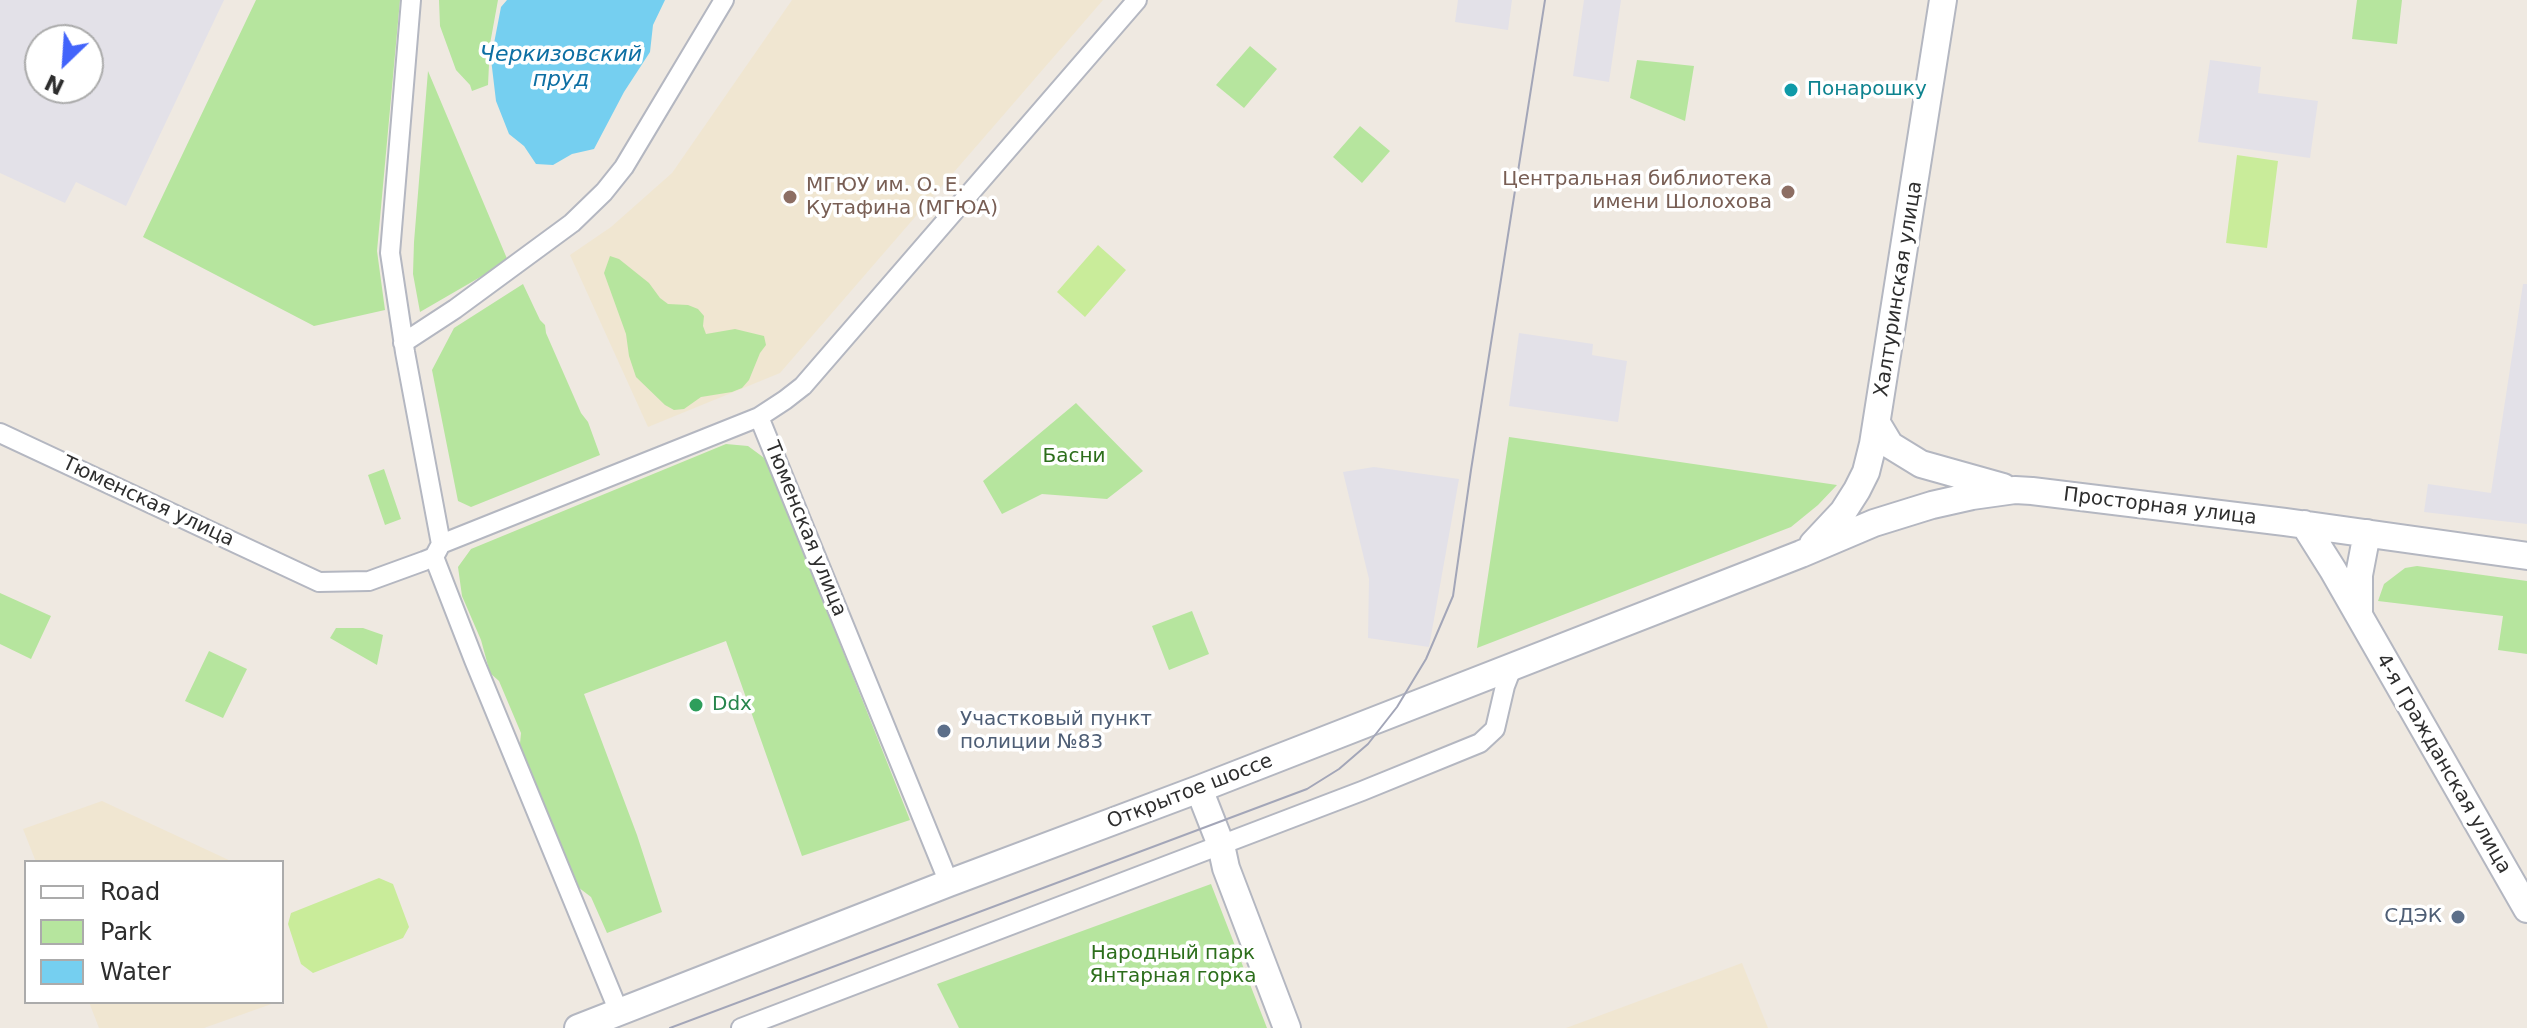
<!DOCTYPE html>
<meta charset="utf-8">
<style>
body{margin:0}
#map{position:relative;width:2527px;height:1028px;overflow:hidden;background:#efe9e1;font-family:"DejaVu Sans",sans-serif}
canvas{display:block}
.legend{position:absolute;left:24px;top:860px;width:260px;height:144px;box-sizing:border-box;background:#fff;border:2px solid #ababab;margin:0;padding:10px 14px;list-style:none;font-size:24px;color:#2e2e2e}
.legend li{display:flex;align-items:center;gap:16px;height:40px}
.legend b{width:40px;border:2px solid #ababab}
.north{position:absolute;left:24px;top:24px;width:80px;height:80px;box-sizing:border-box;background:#fff;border:2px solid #ababab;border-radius:50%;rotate:205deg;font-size:22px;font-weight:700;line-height:32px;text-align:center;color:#2e2e2e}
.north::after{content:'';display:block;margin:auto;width:28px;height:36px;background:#4264fb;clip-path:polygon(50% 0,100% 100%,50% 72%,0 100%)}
</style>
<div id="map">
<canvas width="2527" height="1028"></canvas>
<ul class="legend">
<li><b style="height:10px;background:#fff"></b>Road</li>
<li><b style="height:22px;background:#b6e59e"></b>Park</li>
<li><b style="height:22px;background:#75cff0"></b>Water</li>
</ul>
<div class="north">N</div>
</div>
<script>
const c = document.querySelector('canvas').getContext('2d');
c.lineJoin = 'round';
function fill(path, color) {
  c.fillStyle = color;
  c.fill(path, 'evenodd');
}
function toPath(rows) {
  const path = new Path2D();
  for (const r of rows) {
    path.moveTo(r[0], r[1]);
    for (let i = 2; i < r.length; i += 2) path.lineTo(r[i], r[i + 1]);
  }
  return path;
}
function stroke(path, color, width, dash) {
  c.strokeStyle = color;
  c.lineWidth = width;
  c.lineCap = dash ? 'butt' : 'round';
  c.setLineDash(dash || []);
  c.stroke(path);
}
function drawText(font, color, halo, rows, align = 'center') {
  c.font = font + ' "DejaVu Sans",sans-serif';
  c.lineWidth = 7;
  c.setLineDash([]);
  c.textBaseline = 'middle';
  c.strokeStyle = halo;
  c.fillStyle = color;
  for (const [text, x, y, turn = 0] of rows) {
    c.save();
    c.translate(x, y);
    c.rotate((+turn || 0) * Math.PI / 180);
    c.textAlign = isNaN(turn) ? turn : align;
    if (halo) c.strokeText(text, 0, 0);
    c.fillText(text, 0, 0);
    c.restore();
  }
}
const industrial = toPath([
 [0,0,224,0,126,206,76,182,65,203,0,173],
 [40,40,88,40,88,88,40,88],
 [1458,0,1512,0,1508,30,1455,22],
 [1584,0,1621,0,1609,82,1573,76],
 [2210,60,2261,67,2258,93,2318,101,2310,158,2198,142],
 [2523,284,2527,284,2527,524,2424,512,2428,484,2491,493],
 [1519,333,1593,344,1592,355,1627,361,1618,422,1509,406],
 [1374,467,1459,479,1429,647,1368,638,1369,579,1343,472]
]);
const education = toPath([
 [792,0,1103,0,780,373,648,427,570,255,611,227,672,173],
 [102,801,233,862,36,862,23,829],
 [1742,963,1768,1028,1566,1028],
 [89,1002,277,1002,204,1028,99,1028]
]);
const green = toPath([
 [256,0,400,0,377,251,385,310,314,326,143,237],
 [439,0,498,0,490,44,488,85,472,91,470,85,456,70,440,26],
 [2357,0,2402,0,2397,44,2352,39],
 [1250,46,1277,69,1244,108,1216,85],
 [1637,60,1694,66,1685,121,1630,98],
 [428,71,508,261,420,312,413,274,414,242],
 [1360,126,1390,151,1362,183,1333,157],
 [610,256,619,259,649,283,660,298,668,304,688,305,698,309,704,316,703,326,706,334,735,329,764,336,766,345,760,353,749,380,742,388,732,392,701,397,684,409,674,410,665,405,636,377,629,356,626,334,604,273],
 [523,284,540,320,545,325,546,333,581,413,588,422,600,455,471,507,458,501,432,370,454,328],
 [1076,403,1143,471,1107,499,1042,494,1002,514,983,481],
 [1509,437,1837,485,1818,505,1791,527,1477,648],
 [726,444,748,446,767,460,910,820,802,856,726,641,584,694,637,835,662,912,607,933,591,897,574,884,519,754,521,733,499,681,490,673,481,640,462,596,458,567,471,549],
 [384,469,401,519,385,525,368,475],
 [2417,566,2527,581,2527,654,2498,650,2503,616,2378,601,2384,584,2405,568],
 [0,593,51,616,31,659,0,644],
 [1192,611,1209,654,1169,670,1152,626],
 [336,628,363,628,383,635,377,665,330,638],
 [209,651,247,669,223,718,185,701],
 [1211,884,1267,1028,959,1028,937,984]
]);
const pitch = toPath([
 [2237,155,2278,161,2267,248,2226,243],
 [1098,245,1126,270,1085,317,1057,292],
 [379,878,393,884,409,927,403,938,313,973,301,964,288,924,291,913]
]);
const water = toPath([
 [507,0,665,0,653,25,650,52,624,92,594,149,572,154,553,165,536,164,524,146,509,134,496,101,491,59,501,7]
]);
const street = toPath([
 [411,0,390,253,405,352,441,544],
 [403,343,455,309,572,223,604,192,624,167,724,0],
 [759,417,949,883],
 [0,433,319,582,369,581,424,561,434,557,441,544,759,417,785,400,803,386,1137,0],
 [434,557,474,660,619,1012],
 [741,1028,1362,791,1480,743,1495,729,1505,686,1510,673,1519,664]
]);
const secondary = toPath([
 [1878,425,1890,445,1921,464,2003,487],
 [2304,524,2333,570,2527,909],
 [1813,544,1843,512,1857,490,1866,472,1873,444,1943,0],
 [2359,613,2359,575,2367,533],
 [1199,789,1221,845,1226,868,1287,1028],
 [578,1028,949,883,1199,789,1801,554,1874,523,1932,505,1972,496,2015,490,2032,491,2285,522,2527,556]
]);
const tram = toPath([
 [670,1028,1307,789,1339,769,1368,744,1397,707,1426,659,1453,596,1471,470,1545,0]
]);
const markers = [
 [1791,90,8,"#0f9aa8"],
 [1788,192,8,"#8d6e63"],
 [790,197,8,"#8d6e63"],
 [696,705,8,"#2e9e5b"],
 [944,731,8,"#5c6f8a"],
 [2458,917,8,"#5c6f8a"]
];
const cultureNames = [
 ["Понарошку",1807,90]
];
const educationNames = [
 ["Центральная библиотека",1772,180],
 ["имени Шолохова",1772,203],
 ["МГЮУ им. О. Е.",806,186,"left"],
 ["Кутафина (МГЮА)",806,209,"left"]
];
const streetNames = [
 ["Халтуринская улица",1899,289,-81],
 ["Тюменская улица",148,502,25],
 ["Просторная улица",2160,507,7],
 ["Тюменская улица",805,529,68],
 ["4-я Гражданская улица",2443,764,60],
 ["Открытое шоссе",1190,792,-21]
];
const parkNames = [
 ["Басни",1074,457],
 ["Народный парк",1173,954],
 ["Янтарная горка",1173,977]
];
const leisureNames = [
 ["Ddx",712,705]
];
const serviceNames = [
 ["Участковый пункт",960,720],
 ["полиции №83",960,743],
 ["СДЭК",2442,917,"right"]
];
const waterNames = [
 ["Черкизовский",561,55],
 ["пруд",561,80]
];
fill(industrial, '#e3e1e8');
fill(education, '#f0e6d1');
fill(green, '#b6e59e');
fill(pitch, '#c9ec9a');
fill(water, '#75cff0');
stroke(street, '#b4b7c1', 22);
stroke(secondary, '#b4b7c1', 30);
stroke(street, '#fff', 18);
stroke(secondary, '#fff', 26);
stroke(tram, '#a3a6b8', 2);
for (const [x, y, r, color] of markers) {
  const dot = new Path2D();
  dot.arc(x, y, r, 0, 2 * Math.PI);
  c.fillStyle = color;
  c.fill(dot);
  stroke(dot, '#fff', 3);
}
drawText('20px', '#0d838f', '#fff', cultureNames, 'left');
drawText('20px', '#785e54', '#fff', educationNames, 'right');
drawText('20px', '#2e2e2e', '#fff', streetNames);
drawText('20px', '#2c6e1b', '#fff', parkNames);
drawText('20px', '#27864d', '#fff', leisureNames, 'left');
drawText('20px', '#4e5e75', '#fff', serviceNames, 'left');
drawText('italic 22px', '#0d6fa3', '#fff', waterNames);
</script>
